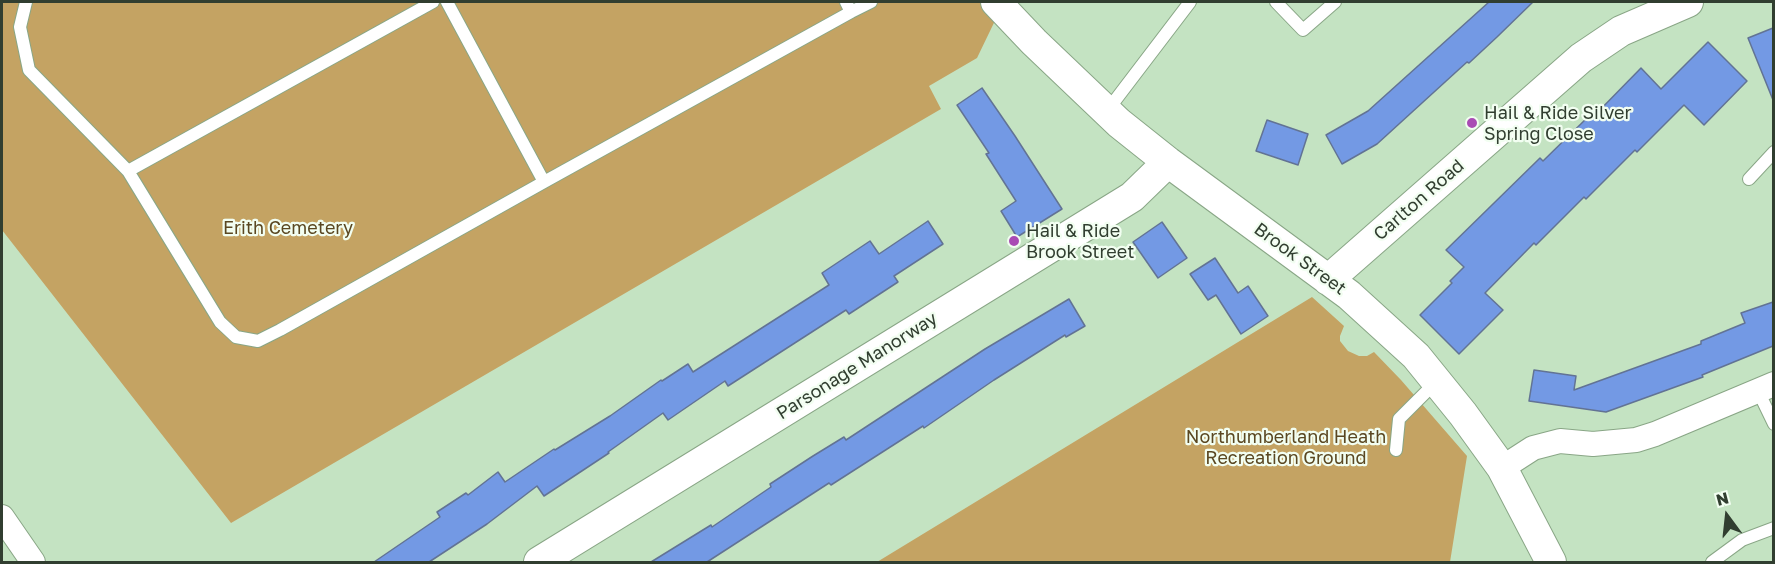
<!DOCTYPE html>
<style>
body{margin:0}
#map{position:relative;width:1775px;height:564px;overflow:hidden;background:#c4e3c2;font-family:"Golos Text",sans-serif}
canvas{display:block}
.frame{position:absolute;inset:0;border:3px solid #313e30;pointer-events:none}
.north{position:absolute;left:1697px;top:486px;width:60px;height:60px;-webkit-text-stroke:4px #f2fef1;paint-order:stroke;rotate:345deg;font-size:16px;font-weight:700;line-height:24px;text-align:center;color:#313e30}
.north::after{content:'';display:block;margin:auto;width:21px;height:27px;background:#313e30;clip-path:polygon(50% 0,100% 100%,50% 72%,0 100%)}
</style>
<div id="map">
<canvas width="1775" height="564"></canvas>
<div class="frame"></div>
<div class="north">N</div>
</div>
<script>
const c = document.querySelector('canvas').getContext('2d');
c.lineJoin = 'round';
function fill(path, color) {
  c.fillStyle = color;
  c.fill(path, 'evenodd');
}
function toPath(rows) {
  const path = new Path2D();
  for (const r of rows) {
    path.moveTo(r[0], r[1]);
    for (let i = 2; i < r.length; i += 2) path.lineTo(r[i], r[i + 1]);
  }
  return path;
}
function stroke(path, color, width, dash) {
  c.strokeStyle = color;
  c.lineWidth = width;
  c.lineCap = dash ? 'butt' : 'round';
  c.setLineDash(dash || []);
  c.stroke(path);
}
function drawText(font, color, halo, rows, align = 'center') {
  c.font = font + ' "Golos Text",sans-serif';
  c.lineWidth = 4.5;
  c.setLineDash([]);
  c.textBaseline = 'middle';
  c.strokeStyle = halo;
  c.fillStyle = color;
  for (const [text, x, y, turn = 0] of rows) {
    c.save();
    c.translate(x, y);
    c.rotate((+turn || 0) * Math.PI / 180);
    c.textAlign = isNaN(turn) ? turn : align;
    if (halo) c.strokeText(text, 0, 0);
    c.fillText(text, 0, 0);
    c.restore();
  }
}
const green = toPath([
 [2,2,1004,2,977,58,929,86,941,109,231,523,2,230],
 [1312,297,1344,326,1340,336,1340,341,1348,351,1359,356,1367,356,1374,352,1401,380,1467,456,1450,562,877,562]
]);
const building = toPath([
 [1489,2,1533,2,1497,37,1469,63,1467,62,1377,144,1342,164,1326,135,1368,111,1489,2],
 [1773,28,1773,100,1748,38,1773,28],
 [1708,42,1747,81,1704,125,1684,105,1637,152,1635,150,1586,199,1584,197,1536,245,1534,243,1485,293,1503,310,1459,354,1420,315,1452,283,1450,281,1464,267,1446,250,1540,158,1543,161,1590,115,1593,117,1641,68,1661,89,1708,42],
 [982,88,1015,136,1062,209,1017,237,1001,211,1016,201,986,154,989,153,957,105,982,88],
 [1267,120,1308,134,1298,165,1256,151,1267,120],
 [928,221,943,244,894,276,898,282,849,314,846,310,728,386,725,381,668,420,663,413,608,452,609,453,544,496,537,486,487,524,429,562,374,562,440,517,437,512,466,493,468,495,498,472,505,482,554,449,555,450,610,416,661,380,662,381,688,364,693,372,829,285,822,273,870,241,879,254,928,221],
 [1162,222,1187,258,1158,278,1133,242,1162,222],
 [1215,258,1238,293,1248,286,1268,316,1241,334,1216,295,1208,300,1190,274,1215,258],
 [1069,299,1085,326,1066,337,1065,335,994,380,924,428,923,426,831,485,829,483,707,562,651,562,711,525,712,527,771,487,770,484,813,456,844,437,846,440,985,349,1069,299],
 [1773,302,1773,346,1702,375,1703,377,1606,412,1529,401,1534,370,1576,376,1574,390,1701,344,1701,341,1745,323,1741,313,1773,302]
]);
const service = toPath([
 [26,2,20,27,29,70,128,171,220,322,236,337,258,341,280,330,544,182],
 [447,2,544,182,851,12],
 [846,2,851,12,871,2],
 [1276,2,1303,30,1335,2],
 [1107,111,1190,2],
 [128,171,433,2],
 [1749,179,1774,152],
 [1758,391,1774,424],
 [1396,450,1399,419,1437,381],
 [1712,562,1742,540,1774,528]
]);
const minor = toPath([
 [1502,468,1533,448,1560,441,1593,444,1636,440,1655,434,1774,384],
 [2,517,33,562]
]);
const tertiary = toPath([
 [996,2,1034,42,1119,123,1168,162,1349,295,1416,356,1463,414,1502,468,1551,562],
 [1328,280,1581,58,1621,31,1688,2],
 [539,562,1132,197,1168,162]
]);
const markers = [
 [1472,123,6,"#a94bb4"],
 [1014,241,6,"#a94bb4"]
];
const poiNames = [
 ["Hail & Ride Silver",1484,113],
 ["Spring Close",1484,134],
 ["Hail & Ride",1026,231],
 ["Brook Street",1026,252]
];
const streetNames = [
 ["Carlton Road",1419,200,-41],
 ["Brook Street",1300,259,36],
 ["Parsonage Manorway",857,366,-32]
];
const parkNames = [
 ["Erith Cemetery",288,228],
 ["Northumberland Heath",1286,437],
 ["Recreation Ground",1286,458]
];
fill(green, '#c4a363');
fill(building, '#7399e4');
stroke(building, '#627394', 1.5);
stroke(service, '#89a686', 14);
stroke(minor, '#89a686', 26);
stroke(tertiary, '#89a686', 32);
stroke(service, '#fff', 12);
stroke(minor, '#fff', 24);
stroke(tertiary, '#fff', 30);
for (const [x, y, r, color] of markers) {
  const dot = new Path2D();
  dot.arc(x, y, r, 0, 2 * Math.PI);
  c.fillStyle = color;
  c.fill(dot);
  stroke(dot, '#f2fef1', 2);
}
drawText('18px', '#313e30', '#f2fef1', poiNames, 'left');
drawText('18px', '#313e30', '#f2fef1', streetNames);
drawText('18px', '#5a4721', '#f2fef1', parkNames);
</script>
